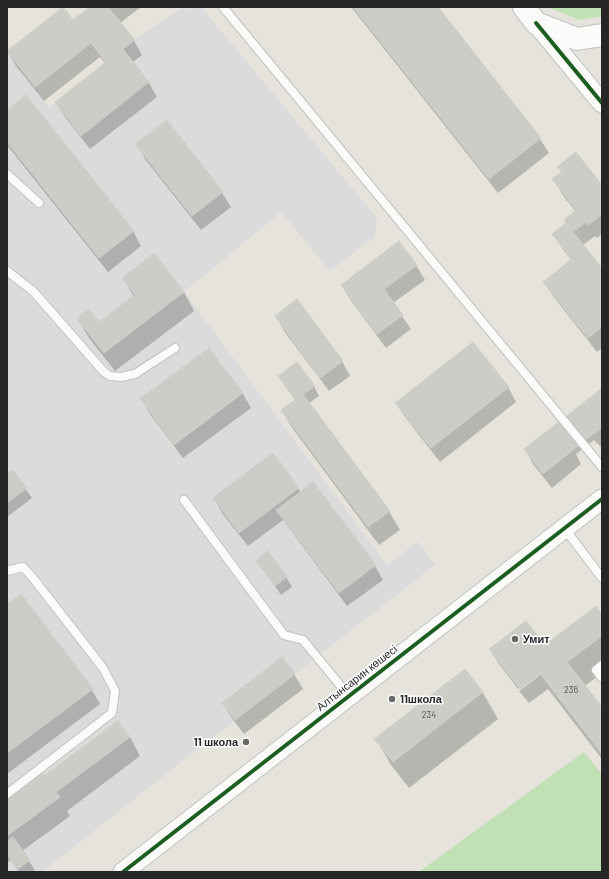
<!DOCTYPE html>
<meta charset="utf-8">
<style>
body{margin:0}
#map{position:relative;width:609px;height:879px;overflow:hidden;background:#e5e3dc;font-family:Barlow,sans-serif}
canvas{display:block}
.frame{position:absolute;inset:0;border:8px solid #262626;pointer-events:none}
</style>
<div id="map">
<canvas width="609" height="879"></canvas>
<div class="frame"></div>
</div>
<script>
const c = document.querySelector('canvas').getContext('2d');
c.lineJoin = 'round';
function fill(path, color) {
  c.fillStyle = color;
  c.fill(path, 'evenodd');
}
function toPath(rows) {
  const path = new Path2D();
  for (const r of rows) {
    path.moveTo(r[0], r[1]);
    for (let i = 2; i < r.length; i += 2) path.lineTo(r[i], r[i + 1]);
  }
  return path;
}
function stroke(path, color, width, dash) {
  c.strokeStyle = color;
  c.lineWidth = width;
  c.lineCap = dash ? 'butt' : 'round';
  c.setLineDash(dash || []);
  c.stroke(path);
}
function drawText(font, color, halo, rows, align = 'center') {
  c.font = font + ' Barlow,sans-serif';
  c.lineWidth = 3;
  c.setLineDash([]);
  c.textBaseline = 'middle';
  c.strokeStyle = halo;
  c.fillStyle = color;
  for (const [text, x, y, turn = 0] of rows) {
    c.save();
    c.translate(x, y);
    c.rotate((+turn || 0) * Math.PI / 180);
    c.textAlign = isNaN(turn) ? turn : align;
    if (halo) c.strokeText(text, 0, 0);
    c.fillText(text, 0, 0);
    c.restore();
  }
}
const industrial = toPath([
 [202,8,377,218,374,237,330,271,281,212,184,292,387,565,418,542,435,565,185,759,42,872,7,872,7,52,49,107,135,40,180,9]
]);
const green = toPath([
 [547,7,602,7,602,16,580,20],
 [584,752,602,774,602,872,420,871]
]);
const shadow = toPath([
 [92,7,141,7,120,23,134,41,142,55,133,62,149,83,157,97,90,149,65,117,56,103,106,64,100,57,44,101,16,66,8,52,73,22],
 [351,7,436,7,540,139,549,153,498,193],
 [7,111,133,231,141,246,108,272,7,145],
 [166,121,222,193,231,207,201,230,145,159,137,144],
 [559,167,602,187,602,234,597,238,595,236,583,245,602,270,602,348,597,352,553,296,544,282,572,261,562,248,553,234,567,224,576,212,562,194,554,180,562,173],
 [416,265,425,280,393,303,411,329,386,348,350,299,342,285],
 [123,278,184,292,194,311,115,371,89,338,78,319,99,324,134,297],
 [276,316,342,361,350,376,329,391,284,331],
 [209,349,243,394,251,408,183,458,150,414,141,399],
 [279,376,314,386,319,396,309,403,389,511,400,530,379,545,293,429,282,411,296,401],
 [508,387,516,402,440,462,405,417,397,403],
 [602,389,602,448,594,440,576,454,581,464,552,488,533,464,525,449],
 [13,471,32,498,7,517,7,476],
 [298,488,301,493,375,566,383,580,347,606,283,520,248,546,222,513,214,498],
 [257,561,286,577,292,587,281,595],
 [7,606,92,690,100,704,7,774],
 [602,616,602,673,585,686,602,709,602,759,548,689,529,703,519,691,539,676,539,674,518,689,499,664,490,650,545,647],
 [465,670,483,693,498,719,409,788,391,765,376,739],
 [294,674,303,689,244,734,231,717,223,703],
 [130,737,140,756,67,811,70,816,22,851,35,870,32,872,19,872,11,860,7,863,7,800,44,778]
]);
const building = toPath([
 [63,7,91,43,35,87,7,51,63,7],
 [90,7,108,7,135,40,106,62,73,20,90,7],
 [353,7,438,7,541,138,489,179,353,7],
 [123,49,149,82,81,136,55,102,123,49],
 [26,95,134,231,99,258,7,142,7,110,26,95],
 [167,120,223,192,192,216,135,144,167,120],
 [576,152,602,185,602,214,588,225,586,222,573,232,564,220,576,210,552,179,562,172,557,167,576,152],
 [566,223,602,268,602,297,552,234,566,223],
 [399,241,417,265,384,289,403,315,377,334,341,285,399,241],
 [154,253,184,292,104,353,77,319,89,309,99,322,135,295,122,278,154,253],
 [572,259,602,297,602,327,588,338,543,282,572,259],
 [297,299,343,361,320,378,275,316,297,299],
 [473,342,509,387,431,448,395,403,473,342],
 [209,348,216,358,148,409,140,399,209,348],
 [216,358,243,393,174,445,148,409,216,358],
 [297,362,315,386,295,400,278,376,297,362],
 [602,388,602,428,592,435,573,411,602,388],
 [303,394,390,511,368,527,281,410,303,394],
 [573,411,592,435,574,449,555,425,573,411],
 [555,425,574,449,543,474,524,449,555,425],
 [273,453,299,488,239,533,213,498,273,453],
 [13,470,27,488,7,503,7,474,13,470],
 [313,482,376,565,339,593,276,510,313,482],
 [268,551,287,577,275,586,256,561,268,551],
 [21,594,93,689,7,753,7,605,21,594],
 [596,606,602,615,602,636,567,662,602,707,602,754,528,658,596,606],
 [526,621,545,645,528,658,540,674,520,689,489,649,526,621],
 [282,657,295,674,235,720,222,703,282,657],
 [465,669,483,692,393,762,374,739,465,669],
 [118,721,130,737,56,792,60,797,7,836,7,799,42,773,44,776,118,721],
 [13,837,30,860,18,869,7,855,7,841,13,837]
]);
const service = toPath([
 [223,7,602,467],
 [7,174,39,203],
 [7,271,33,291,104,372,110,376,121,377,135,374,175,348],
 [184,500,284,635,303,640,349,696],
 [565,529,602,578],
 [7,571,23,567,33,578,103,668,115,691,112,713,7,794],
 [602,665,596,670,602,678]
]);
const tertiary = toPath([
 [536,23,602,103],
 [123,872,602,499]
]);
const secondary = toPath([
 [524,7,536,23,577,39,602,35]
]);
const cycleway = toPath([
 [536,23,602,103],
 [123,872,602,499]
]);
const markers = [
 [515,639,4,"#696866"],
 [392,699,4,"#696866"],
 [246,742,4,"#696866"]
];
const numberNames = [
 ["236",571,690],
 ["234",429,715]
];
const poiNames = [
 ["Умит",523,639],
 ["11школа",400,699],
 ["11 школа",238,742,"right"]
];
const streetNames = [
 ["Алтынсарин көшесі",357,678,-38]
];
fill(industrial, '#dcdadb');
fill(green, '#c1e0b6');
fill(shadow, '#0003');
fill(building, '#ceccc7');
stroke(building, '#cfcec8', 1);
stroke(service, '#c3c2c1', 10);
stroke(tertiary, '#c3c2c1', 21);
stroke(secondary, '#c3c2c1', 24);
stroke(service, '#fbfbfa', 8);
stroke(tertiary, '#fbfbfa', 19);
stroke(secondary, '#fbfbfa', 22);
stroke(cycleway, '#1b5e20', 4);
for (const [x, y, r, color] of markers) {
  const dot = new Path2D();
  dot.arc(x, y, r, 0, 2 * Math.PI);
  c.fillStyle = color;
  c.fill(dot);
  stroke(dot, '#fff', 1.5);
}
drawText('9px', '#51504f', null, numberNames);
drawText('bold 11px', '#262626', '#fff', poiNames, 'left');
drawText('11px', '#262626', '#fff', streetNames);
</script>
